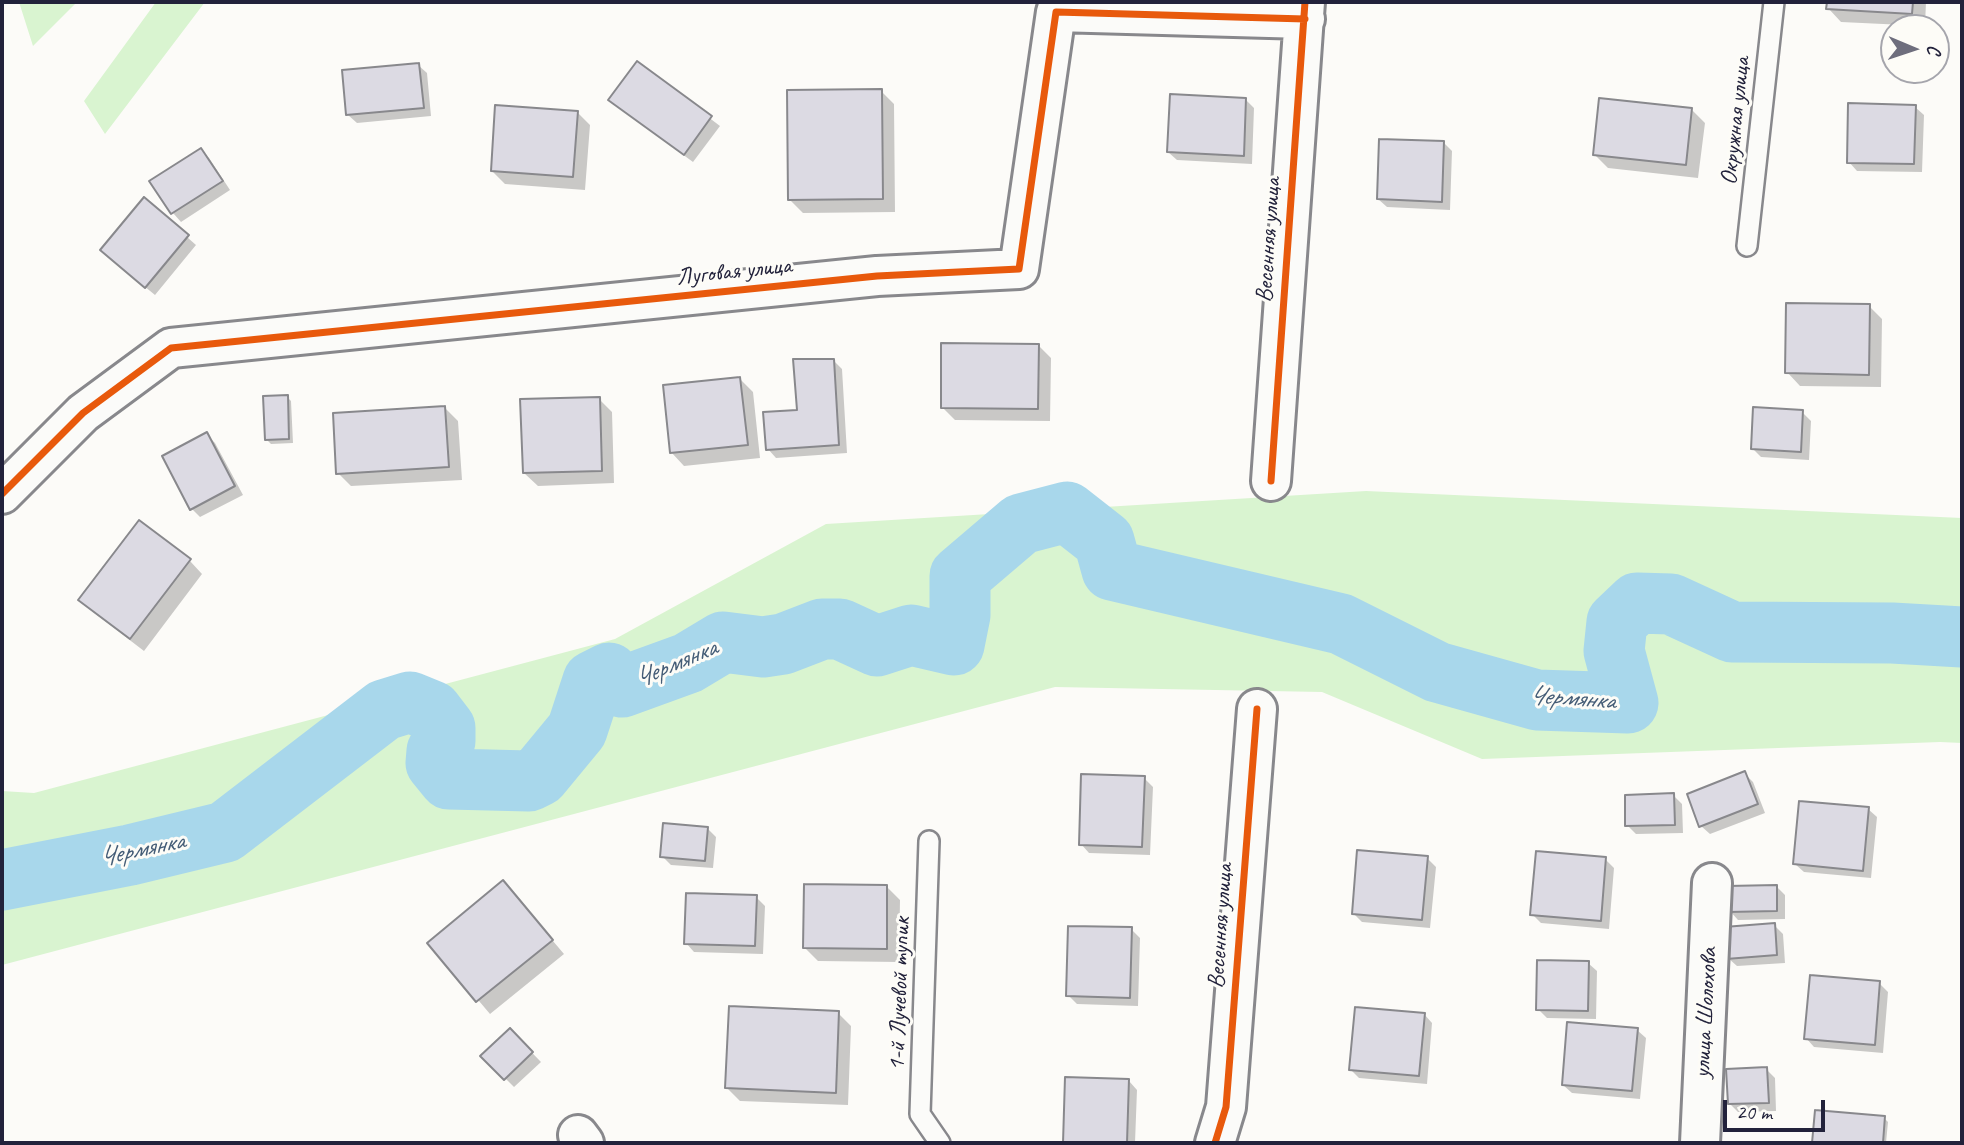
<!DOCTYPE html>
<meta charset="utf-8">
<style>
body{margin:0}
#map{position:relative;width:1964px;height:1145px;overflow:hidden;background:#fcfbf8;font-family:Caveat,sans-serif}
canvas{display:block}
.frame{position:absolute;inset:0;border:4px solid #22223b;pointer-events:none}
.north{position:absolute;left:1880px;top:14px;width:70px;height:70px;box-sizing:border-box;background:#fdfcf7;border:2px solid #a5a5ac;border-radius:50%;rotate:92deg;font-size:19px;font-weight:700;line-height:28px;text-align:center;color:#22223b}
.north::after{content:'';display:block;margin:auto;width:24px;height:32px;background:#6e6e7d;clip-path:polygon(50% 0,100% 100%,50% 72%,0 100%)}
.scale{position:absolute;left:1723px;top:1100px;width:102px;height:32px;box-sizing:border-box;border:4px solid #22223b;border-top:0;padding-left:9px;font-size:21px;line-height:24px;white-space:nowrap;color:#22223b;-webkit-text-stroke:5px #fdfcf7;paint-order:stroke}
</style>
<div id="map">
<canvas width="1964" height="1145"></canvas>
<div class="frame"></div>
<div class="north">С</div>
<div class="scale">20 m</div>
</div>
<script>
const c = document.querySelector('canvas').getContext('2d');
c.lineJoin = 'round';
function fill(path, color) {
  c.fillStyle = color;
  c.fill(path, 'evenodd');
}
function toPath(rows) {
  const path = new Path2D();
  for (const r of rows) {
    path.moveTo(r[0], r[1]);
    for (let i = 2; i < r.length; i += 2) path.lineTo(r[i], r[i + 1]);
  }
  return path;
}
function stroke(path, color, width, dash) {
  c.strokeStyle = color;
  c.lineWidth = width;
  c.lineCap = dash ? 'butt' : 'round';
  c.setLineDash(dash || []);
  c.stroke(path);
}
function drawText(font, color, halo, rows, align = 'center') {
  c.font = font + ' Caveat,sans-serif';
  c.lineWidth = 6;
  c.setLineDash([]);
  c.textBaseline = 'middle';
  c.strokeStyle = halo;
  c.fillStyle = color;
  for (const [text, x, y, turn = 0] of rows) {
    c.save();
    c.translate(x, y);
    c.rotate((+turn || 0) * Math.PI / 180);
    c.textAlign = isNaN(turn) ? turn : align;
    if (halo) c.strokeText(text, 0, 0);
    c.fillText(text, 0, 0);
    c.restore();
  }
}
const green = toPath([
 [19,2,77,2,33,46],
 [156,2,205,2,105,134,84,101],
 [1366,491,1962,518,1962,743,1940,742,1482,759,1322,692,1055,687,2,965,2,791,34,793,615,639,826,524]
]);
const shadow = toPath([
 [658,2,723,2,659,3],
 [1829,2,1926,2,1925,26,1841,22,1828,8],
 [637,63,720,126,693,162,619,108],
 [418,65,427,73,431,116,357,123,348,115],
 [881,91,894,104,895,212,803,213,790,200],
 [1245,99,1254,108,1252,164,1177,160,1168,152],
 [1915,107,1924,115,1922,172,1857,171,1849,162],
 [1692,110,1705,123,1698,178,1608,168,1595,155],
 [577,112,590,125,585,190,505,184,492,171],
 [1444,143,1452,151,1450,210,1387,207,1378,199],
 [200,150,209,158,230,190,181,222,173,213,152,182],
 [145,200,196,245,155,295,111,259],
 [1869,306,1882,319,1881,387,1800,386,1787,372],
 [1038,345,1051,358,1050,421,955,420,942,407],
 [833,360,842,369,847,453,776,458,768,449,798,412],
 [740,379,753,392,760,458,684,466,671,452],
 [287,397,291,401,293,443,271,444,267,440],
 [599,399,612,412,614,483,538,486,524,473],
 [445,408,458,421,462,480,351,486,338,473],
 [1802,412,1811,421,1809,460,1761,457,1753,449],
 [207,435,215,443,243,495,200,517,192,509],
 [190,561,202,574,144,651,93,612,80,600],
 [1744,773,1753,782,1765,813,1710,834,1701,826],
 [1144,778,1153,787,1150,855,1089,853,1081,844],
 [1673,795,1682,804,1683,833,1636,834,1627,825],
 [1868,809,1877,817,1871,878,1804,872,1795,864],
 [707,828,716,837,713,868,671,865,662,856],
 [1427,858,1436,867,1430,928,1362,922,1353,913],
 [1605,859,1614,868,1609,929,1541,923,1532,914],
 [503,882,564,954,490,1014,430,943],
 [1776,886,1785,895,1785,919,1738,920,1730,911],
 [887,887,900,900,899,962,818,961,805,948],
 [756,897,765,906,763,954,694,952,686,943],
 [1774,925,1783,934,1785,963,1737,966,1728,958],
 [1131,929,1140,938,1138,1006,1077,1004,1068,995],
 [1588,963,1597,971,1596,1019,1547,1018,1538,1009],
 [1879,983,1888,992,1883,1053,1814,1047,1806,1038],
 [838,1013,851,1026,848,1105,740,1101,727,1088],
 [1424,1014,1432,1023,1427,1084,1359,1078,1351,1070],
 [510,1030,541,1062,514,1087,483,1056],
 [1637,1030,1646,1038,1640,1099,1572,1093,1563,1085],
 [1766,1069,1775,1078,1776,1111,1738,1112,1730,1104],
 [1067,1079,1129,1081,1137,1090,1135,1143,1065,1143],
 [1817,1112,1884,1118,1888,1122,1886,1143,1814,1143]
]);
const river = toPath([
 [2,880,130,855,225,832,384,710,410,702,432,711,445,728,445,741,437,751,436,763,449,779,529,781,539,776,577,730,593,681,609,673,622,687,688,663,723,642,763,647,783,644,822,629,840,629,877,646,911,635,954,645,960,615,960,576,1021,524,1067,512,1104,541,1112,570,1341,624,1437,672,1537,700,1628,703,1614,651,1617,622,1637,603,1671,604,1732,632,1892,633,1962,637]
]);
const building = toPath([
 [1827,2,1913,2,1912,14,1826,9,1827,2],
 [637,61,712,116,684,155,608,100,637,61],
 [419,63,424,108,346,115,342,70,419,63],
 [882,89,883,199,788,200,787,90,882,89],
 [1170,94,1246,98,1244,156,1167,152,1170,94],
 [1599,98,1692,108,1686,165,1593,155,1599,98],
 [1848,103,1916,105,1914,164,1847,163,1848,103],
 [495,105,578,111,573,177,491,171,495,105],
 [1379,139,1444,141,1442,202,1377,199,1379,139],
 [201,148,223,181,171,214,149,181,201,148],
 [144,197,189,235,145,288,100,250,144,197],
 [1786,303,1870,304,1869,375,1785,373,1786,303],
 [941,343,1039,344,1038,409,941,408,941,343],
 [793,359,834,359,839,445,766,450,763,412,797,410,793,359],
 [740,377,748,445,670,453,663,385,740,377],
 [288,395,289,439,265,440,263,396,288,395],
 [600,397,602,471,523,473,520,399,600,397],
 [445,406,449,467,336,474,333,413,445,406],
 [1753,407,1803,410,1801,452,1751,449,1753,407],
 [207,432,235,486,190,510,162,456,207,432],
 [139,520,191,559,130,639,78,600,139,520],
 [1745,771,1758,804,1699,827,1687,794,1745,771],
 [1081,774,1145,776,1142,847,1079,845,1081,774],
 [1674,793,1675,825,1625,826,1625,795,1674,793],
 [1799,801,1869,807,1863,871,1793,864,1799,801],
 [663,823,708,827,705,861,660,857,663,823],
 [1357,850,1428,856,1422,920,1352,914,1357,850],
 [1536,851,1606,857,1601,921,1530,915,1536,851],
 [503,880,553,940,476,1002,427,943,503,880],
 [804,884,887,885,887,949,803,948,804,884],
 [1777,885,1777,911,1728,912,1727,886,1777,885],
 [686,893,757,895,755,946,684,944,686,893],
 [1775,923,1777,955,1726,959,1724,927,1775,923],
 [1068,926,1132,927,1130,998,1066,996,1068,926],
 [1537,960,1589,961,1588,1011,1536,1010,1537,960],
 [1810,975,1880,981,1875,1045,1804,1039,1810,975],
 [729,1006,839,1011,836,1093,725,1088,729,1006],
 [1355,1007,1425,1013,1419,1076,1349,1070,1355,1007],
 [1567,1022,1638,1028,1632,1091,1562,1085,1567,1022],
 [510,1028,533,1052,504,1080,480,1056,510,1028],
 [1767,1067,1769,1103,1728,1104,1726,1069,1767,1067],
 [1065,1077,1129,1079,1127,1143,1063,1143,1065,1077],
 [1815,1110,1885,1116,1883,1143,1812,1143,1815,1110]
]);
const service = toPath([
 [1747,246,1774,2],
 [929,841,920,1114,940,1143]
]);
const minor = toPath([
 [1271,481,1305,2],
 [2,494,83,413,171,348,877,276,1019,269,1056,12,1305,19],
 [578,1135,584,1143],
 [1215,1143,1226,1107,1257,709],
 [1700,1143,1712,883]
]);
const cycleway = toPath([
 [1271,481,1305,2],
 [2,494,83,413,171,348,877,276,1019,269,1056,12,1305,19],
 [1215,1143,1226,1107,1257,709]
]);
const streetNames = [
 ["Окружная улица",1736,121,-84],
 ["Весенняя улица",1269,240,-86],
 ["Луговая улица",734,272,-6],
 ["Весенняя улица",1221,926,-86],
 ["1-й Лучевой тупик",900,994,-88],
 ["улица Шолохова",1706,1013,-87]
];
const waterNames = [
 ["Чермянка",676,664,-23],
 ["Чермянка",1572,699,4],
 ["Чермянка",142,850,-12]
];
fill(green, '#d9f4d0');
fill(shadow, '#0003');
stroke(river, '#a8d7eb', 61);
fill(building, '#dcdae3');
stroke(building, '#88888c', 2);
stroke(service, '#88888c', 24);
stroke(minor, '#88888c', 44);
stroke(service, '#fbfbf9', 19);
stroke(minor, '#fbfbf9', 38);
stroke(cycleway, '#e8590c', 7);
drawText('24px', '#22223b', '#fdfcf7', streetNames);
drawText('italic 26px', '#445c76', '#fdfcf7', waterNames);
</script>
